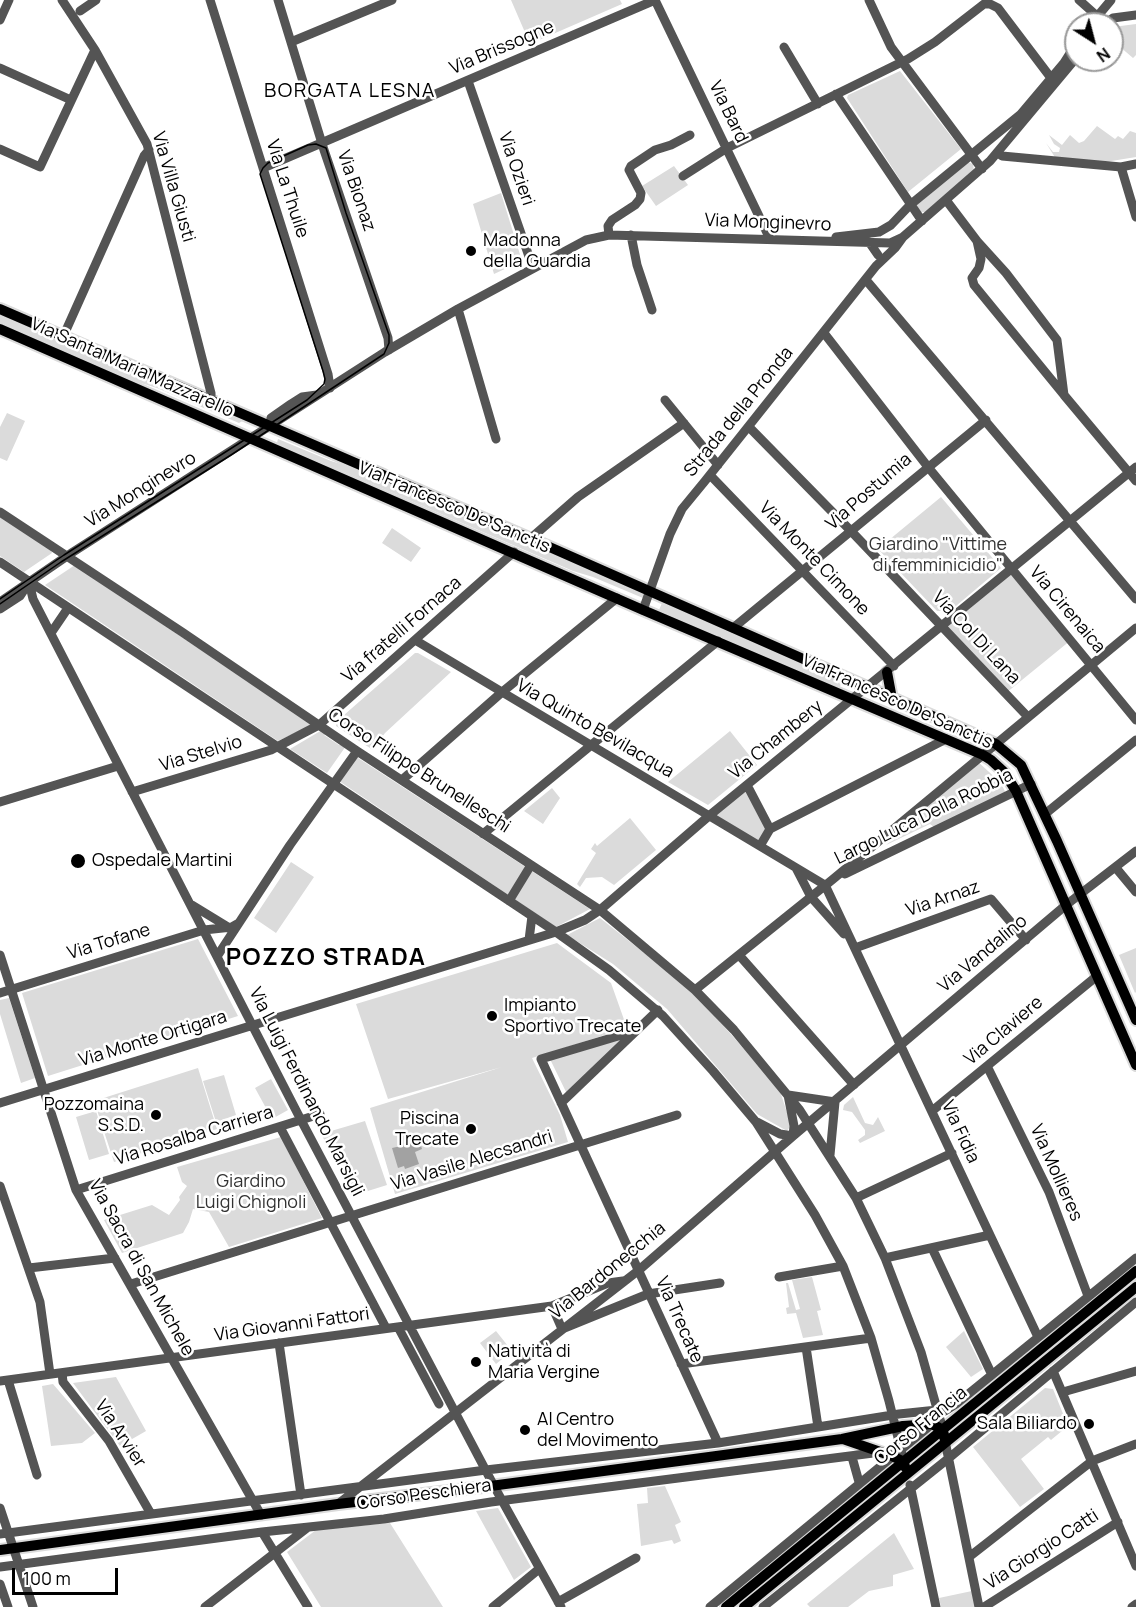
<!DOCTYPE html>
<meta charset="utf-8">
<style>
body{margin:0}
#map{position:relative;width:1136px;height:1607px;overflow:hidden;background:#fff;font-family:Manrope,sans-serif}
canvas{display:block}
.north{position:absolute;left:1064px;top:12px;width:60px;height:60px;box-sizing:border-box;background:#fff;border:2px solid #999;border-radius:50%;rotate:144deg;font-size:16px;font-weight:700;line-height:24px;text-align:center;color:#000}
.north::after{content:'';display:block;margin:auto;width:21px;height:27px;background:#000;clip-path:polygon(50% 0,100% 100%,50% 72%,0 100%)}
.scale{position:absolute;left:12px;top:1568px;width:106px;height:27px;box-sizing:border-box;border:3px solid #000;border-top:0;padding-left:8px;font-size:18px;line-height:21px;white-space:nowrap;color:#000;-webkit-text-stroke:4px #fff;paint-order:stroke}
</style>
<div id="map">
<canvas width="1136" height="1607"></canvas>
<div class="north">N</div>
<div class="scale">100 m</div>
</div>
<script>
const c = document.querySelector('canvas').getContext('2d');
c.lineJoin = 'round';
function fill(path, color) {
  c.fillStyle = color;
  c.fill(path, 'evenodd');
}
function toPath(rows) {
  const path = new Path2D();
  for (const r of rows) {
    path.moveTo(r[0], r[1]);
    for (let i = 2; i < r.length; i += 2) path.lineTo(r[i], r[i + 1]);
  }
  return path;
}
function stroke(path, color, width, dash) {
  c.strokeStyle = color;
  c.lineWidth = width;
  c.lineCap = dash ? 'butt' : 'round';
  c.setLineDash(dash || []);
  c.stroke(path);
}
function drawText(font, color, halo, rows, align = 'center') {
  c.font = font + ' Manrope,sans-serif';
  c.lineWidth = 5;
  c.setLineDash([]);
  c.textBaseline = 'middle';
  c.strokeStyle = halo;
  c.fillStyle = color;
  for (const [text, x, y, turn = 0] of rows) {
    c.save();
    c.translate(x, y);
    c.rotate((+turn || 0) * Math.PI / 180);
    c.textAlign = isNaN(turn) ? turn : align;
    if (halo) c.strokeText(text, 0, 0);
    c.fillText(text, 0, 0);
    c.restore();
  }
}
const green = toPath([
 [511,0,620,0,622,4,530,44],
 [1136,24,1136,55,1133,58,1112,40,1112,29,1113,27],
 [900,71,961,149,908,192,847,98,848,95],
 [1097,126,1115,139,1118,136,1123,139,1130,131,1136,133,1136,157,1099,163,1056,159,1046,143,1053,152,1059,152,1060,148,1054,144,1049,135,1062,145,1070,135,1079,143,1084,141],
 [968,162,973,164,974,171,926,212,919,212,917,205],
 [674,166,688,185,656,206,642,186],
 [501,193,522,261,494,274,473,204],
 [0,313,244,420,239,423,157,388,134,381,0,323],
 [7,413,25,421,7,461,0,458,0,427],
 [278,439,331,461,348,466,644,595,643,598,593,577,573,571,277,443],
 [941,497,1001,568,950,611,937,611,878,549],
 [0,515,51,550,52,553,24,572,0,556],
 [392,528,421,548,411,562,382,543],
 [75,565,312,725,278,741,45,585],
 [1012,569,1071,640,1006,693,942,626],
 [662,603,843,681,839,688,659,610],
 [415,653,418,653,451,672,385,733,373,750,336,726,336,722],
 [322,730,327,733,324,735,339,745,343,744,346,746,327,773,290,749],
 [730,731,757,765,708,805,668,782],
 [355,756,590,909,556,927,339,781],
 [976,760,1001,783,1007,796,938,830,930,824,886,845,923,814,917,809],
 [747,785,770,829,760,846,710,815],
 [552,788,560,798,543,824,524,811],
 [630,818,656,850,614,885,602,877,586,878,580,887,577,884,596,853,591,849,595,843,597,846],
 [291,862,314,877,276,933,254,918],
 [600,918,691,990,737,1041,780,1091,791,1125,787,1131,757,1114,667,1009,613,964,567,935],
 [198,939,238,1016,48,1076,22,993],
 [557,943,611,983,627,1028,532,1058,560,1115,568,1142,395,1194,370,1108,502,1067,388,1099,356,1004],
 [1136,948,1136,992,1135,993,1119,955],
 [9,998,35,1078,21,1083,0,1014,0,1000],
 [634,1030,568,1096,549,1057],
 [198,1068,217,1129,114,1162,94,1101],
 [224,1075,236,1115,216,1122,203,1081],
 [271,1079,288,1110,272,1119,255,1088],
 [853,1097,865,1123,873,1125,878,1117,885,1131,860,1143,858,1140,865,1135,865,1130,852,1112,843,1110,844,1105],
 [96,1111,109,1154,89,1160,76,1117],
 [365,1121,387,1185,355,1195,321,1134],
 [281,1137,322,1218,229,1247,209,1212,193,1209,189,1222,183,1233,122,1253,104,1220,152,1205,169,1215,180,1200,179,1197,187,1186,182,1182,177,1167],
 [812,1277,821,1310,817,1311,823,1335,803,1338,796,1313,787,1314,786,1308,789,1307,786,1283,788,1283,796,1310,800,1309,792,1280],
 [496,1331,512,1351,496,1364,480,1343],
 [964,1331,983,1369,971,1377,946,1347],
 [116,1377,146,1431,120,1446,73,1383],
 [53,1384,95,1433,82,1443,51,1446,42,1386],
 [1045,1388,1053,1389,1068,1426,1051,1440,1048,1437,1021,1459,1044,1489,1020,1507,973,1447],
 [665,1486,681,1522,675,1525,681,1541,674,1544,672,1540,641,1546,637,1504,648,1503,647,1488],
 [498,1508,531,1567,514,1580,476,1511],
 [390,1523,443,1607,321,1607,287,1552,316,1530],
 [894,1533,914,1569,893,1575,893,1586,869,1591,848,1607,810,1607,807,1604],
 [972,1591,975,1607,941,1607,939,1598]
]);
const water = toPath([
 [410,1133,413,1141,419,1139,422,1149,415,1152,419,1164,405,1169,404,1166,398,1168,392,1148,401,1146,398,1137]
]);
const minor = toPath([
 [62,0,95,50,147,144,211,393,211,400],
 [210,0,328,374,330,388],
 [278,0,324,150,388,338,389,350],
 [869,0,891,47,982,169],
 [1079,0,1097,16],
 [80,11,96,0],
 [0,20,9,0],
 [1091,24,1111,0],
 [1104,24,1113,18,1136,15],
 [291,42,392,0],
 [784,47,818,104],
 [0,68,71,100],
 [468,81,533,268],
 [836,94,922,221],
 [0,149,40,167,95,50],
 [998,153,1002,156,1121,167,1136,164],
 [1121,167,1136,217],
 [263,168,655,0,770,239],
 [683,176,727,148,908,59,935,42,984,4,990,4,998,8,1051,78],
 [946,200,977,241],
 [609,235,608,226,612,220,635,205,640,199,641,193,629,170,631,166,655,150,671,145,690,135],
 [631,235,637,265,652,310],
 [836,237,879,232,891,225,910,205,1021,114,1064,63,1076,44],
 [977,241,1006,273,1057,340,1064,395,974,285,972,278,979,268,981,259,977,241],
 [869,242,878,255],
 [866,280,1136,599],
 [458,309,496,439],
 [824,333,928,467,1136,720],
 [63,337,144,156,149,150],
 [1064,395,1136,481],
 [665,400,718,465],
 [270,426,271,418,291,404,302,397,317,395],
 [749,427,851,531,1028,717],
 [710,475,894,666],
 [0,512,182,632,357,751,600,910,695,990,734,1030,799,1109,856,1198,885,1258,921,1352,943,1430],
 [530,539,578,497,684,423],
 [0,562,556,932,609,970,663,1016,713,1071,756,1122,815,1215,843,1266,871,1338,889,1401,904,1462],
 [29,582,33,599,301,1120,494,1486,561,1607],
 [0,602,73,552,385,352,458,309,586,240,609,235,890,243,903,237],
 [0,609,20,596,26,587],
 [643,610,670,534,682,509,705,481,876,266,895,248,903,237,990,161,1076,58],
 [733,628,986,420],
 [51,633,68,608],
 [415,640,825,885],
 [402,780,501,693,617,598],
 [747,785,770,829],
 [132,792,271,750,319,725,514,552],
 [0,802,118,766],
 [1045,814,1136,740],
 [483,834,718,641],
 [760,846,770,829,946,739],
 [796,868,811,897,844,934],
 [1116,868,1136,892],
 [845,874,1031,784],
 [825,885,1038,1337],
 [509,901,531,865],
 [192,905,228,927],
 [529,940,532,916],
 [855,948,991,899,1026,940],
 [0,955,76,1190,261,1515],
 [218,955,290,845,357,751],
 [739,955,854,1085],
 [695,990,832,880,1136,628],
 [0,993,204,930,232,927,239,923],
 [635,1031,541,1059,718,1443],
 [987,1066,1049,1192,1088,1296],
 [0,1103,556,932,585,920,600,910,710,815,1136,467],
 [561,1103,658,1010],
 [932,1111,1097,976],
 [757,1122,780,1134,793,1136],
 [280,1127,386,1328],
 [793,1136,794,1126,788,1095,835,1102],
 [830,1155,835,1102],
 [0,1186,40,1302,50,1374],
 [76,1190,320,1114],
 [856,1198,952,1153],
 [932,1248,992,1375],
 [885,1258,990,1235],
 [29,1268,115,1258],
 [779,1277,843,1266],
 [623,1281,608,1283,552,1306,562,1329,648,1294,720,1283],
 [131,1284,677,1115],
 [398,1327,439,1404],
 [279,1343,301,1495],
 [806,1347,818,1427],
 [681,1364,871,1338],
 [1053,1371,1136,1566],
 [62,1373,63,1382,109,1441,151,1514],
 [8,1380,37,1475],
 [0,1381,552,1306],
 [1063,1392,1136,1371],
 [945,1441,979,1607],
 [852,1457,859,1482],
 [910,1485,936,1607],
 [338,1504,639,1270,793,1136,1066,905,1136,851],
 [0,1508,33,1607],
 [262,1532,308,1607],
 [0,1534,486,1470,718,1443,899,1414,937,1410,945,1411,956,1404,1136,1258],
 [969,1557,1092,1461,1136,1444],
 [0,1567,262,1532,384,1519,491,1502,881,1452],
 [0,1584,8,1607],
 [558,1602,636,1558],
 [205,1607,307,1528],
 [493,1607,539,1569],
 [710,1607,932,1424],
 [763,1607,949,1458,1136,1302],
 [984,1607,1118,1522],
 [1132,1607,1136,1604]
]);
const major = toPath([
 [0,309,545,545,996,744,1021,765,1057,841,1136,1020],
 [0,329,643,610,983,755,991,760,1004,772,1016,791,1136,1065],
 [887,672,892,699],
 [843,1439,892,1456,904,1462,905,1467],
 [0,1550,338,1504,483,1487,709,1457,842,1439,903,1426,932,1424,943,1430,945,1441],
 [726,1607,1136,1271],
 [744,1607,1136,1287]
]);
const tram = toPath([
 [0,599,64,555,307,400,324,384,325,379,323,371,260,174,263,168,268,163,308,145,316,144,326,148,346,213,389,335,389,343,384,354,231,455,61,562,0,604]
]);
const markers = [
 [471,251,6,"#000"],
 [78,861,8,"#000"],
 [492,1016,6,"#000"],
 [156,1115,6,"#000"],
 [471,1129,6,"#000"],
 [476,1362,6,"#000"],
 [1089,1424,6,"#000"],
 [525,1430,6,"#000"]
];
const streetNames = [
 ["Via Brissogne",502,48,-23],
 ["Via Bard",728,112,64],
 ["Via Ozieri",516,169,71],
 ["Via Villa Giusti",173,187,74],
 ["Via La Thuile",287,189,72],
 ["Via Bionaz",356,191,71],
 ["Via Monginevro",768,223,2],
 ["Via Santa Maria Mazzarello",132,368,24],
 ["Strada della Pronda",739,412,-51],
 ["Via Monginevro",141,490,-32],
 ["Via Postumia",869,492,-41],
 ["Via Francesco De Sanctis",454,508,23],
 ["Via Monte Cimone",814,559,46],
 ["Via Cirenaica",1067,610,50],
 ["Via fratelli Fornaca",402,630,-41],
 ["Via Col Di Lana",976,638,47],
 ["Via Francesco De Sanctis",897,702,24],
 ["Via Quinto Bevilacqua",595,729,30],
 ["Via Chambery",776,740,-39],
 ["Via Stelvio",201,754,-17],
 ["Corso Filippo Brunelleschi",419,771,33],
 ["Largo Luca Della Robbia",924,817,-26],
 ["Via Arnaz",943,899,-19],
 ["Via Tofane",109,942,-17],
 ["Via Vandalino",983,954,-40],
 ["Via Claviere",1004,1031,-40],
 ["Via Monte Ortigara",153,1039,-17],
 ["Via Luigi Ferdinando Marsigli",306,1092,63],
 ["Via Fidia",960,1132,65],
 ["Via Rosalba Carriera",194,1136,-17],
 ["Via Vasile Alecsandri",472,1161,-17],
 ["Via Mollieres",1056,1173,66],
 ["Via Sacra di San Michele",141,1268,61],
 ["Via Bardonecchia",608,1271,-39],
 ["Via Trecate",679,1320,66],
 ["Via Giovanni Fattori",292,1325,-8],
 ["Corso Francia",921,1426,-39],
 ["Via Arvier",120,1434,56],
 ["Corso Peschiera",424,1495,-8],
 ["Via Giorgio Catti",1042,1550,-33]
];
const poiNames = [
 ["Madonna",483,241],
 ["della Guardia",483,262],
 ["Ospedale Martini",92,861],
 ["Impianto",504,1006],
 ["Sportivo Trecate",504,1027],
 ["Pozzomaina",144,1105,"right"],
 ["S.S.D.",144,1126,"right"],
 ["Piscina",459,1119,"right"],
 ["Trecate",459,1140,"right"],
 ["Natività di",488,1352],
 ["Maria Vergine",488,1373],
 ["Al Centro",537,1420],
 ["del Movimento",537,1441],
 ["Sala Biliardo",1077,1424,"right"]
];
const parkNames = [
 ["Giardino \"Vittime",938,545],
 ["di femminicidio\"",938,566],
 ["Giardino",251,1182],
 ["Luigi Chignoli",251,1203]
];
const neighbourhoodNames = [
 ["BORGATA LESNA",350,91]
];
const districtNames = [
 ["POZZO STRADA",326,958]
];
fill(green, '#dbdbdb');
fill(water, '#a2a2a2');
stroke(major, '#dbdbdb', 14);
stroke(minor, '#545454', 9);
stroke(major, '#000', 10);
stroke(tram, '#000', 1.5);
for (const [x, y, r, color] of markers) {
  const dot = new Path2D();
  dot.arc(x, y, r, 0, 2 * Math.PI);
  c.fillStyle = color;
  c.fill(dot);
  stroke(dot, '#fff', 2);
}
drawText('18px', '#000', '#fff', streetNames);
drawText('18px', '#000', '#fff', poiNames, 'left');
drawText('18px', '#323232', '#fff', parkNames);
c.letterSpacing = '1.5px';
drawText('20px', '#000', '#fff', neighbourhoodNames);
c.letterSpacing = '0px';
c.letterSpacing = '1.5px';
drawText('bold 24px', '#000', '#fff', districtNames);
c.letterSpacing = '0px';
</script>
